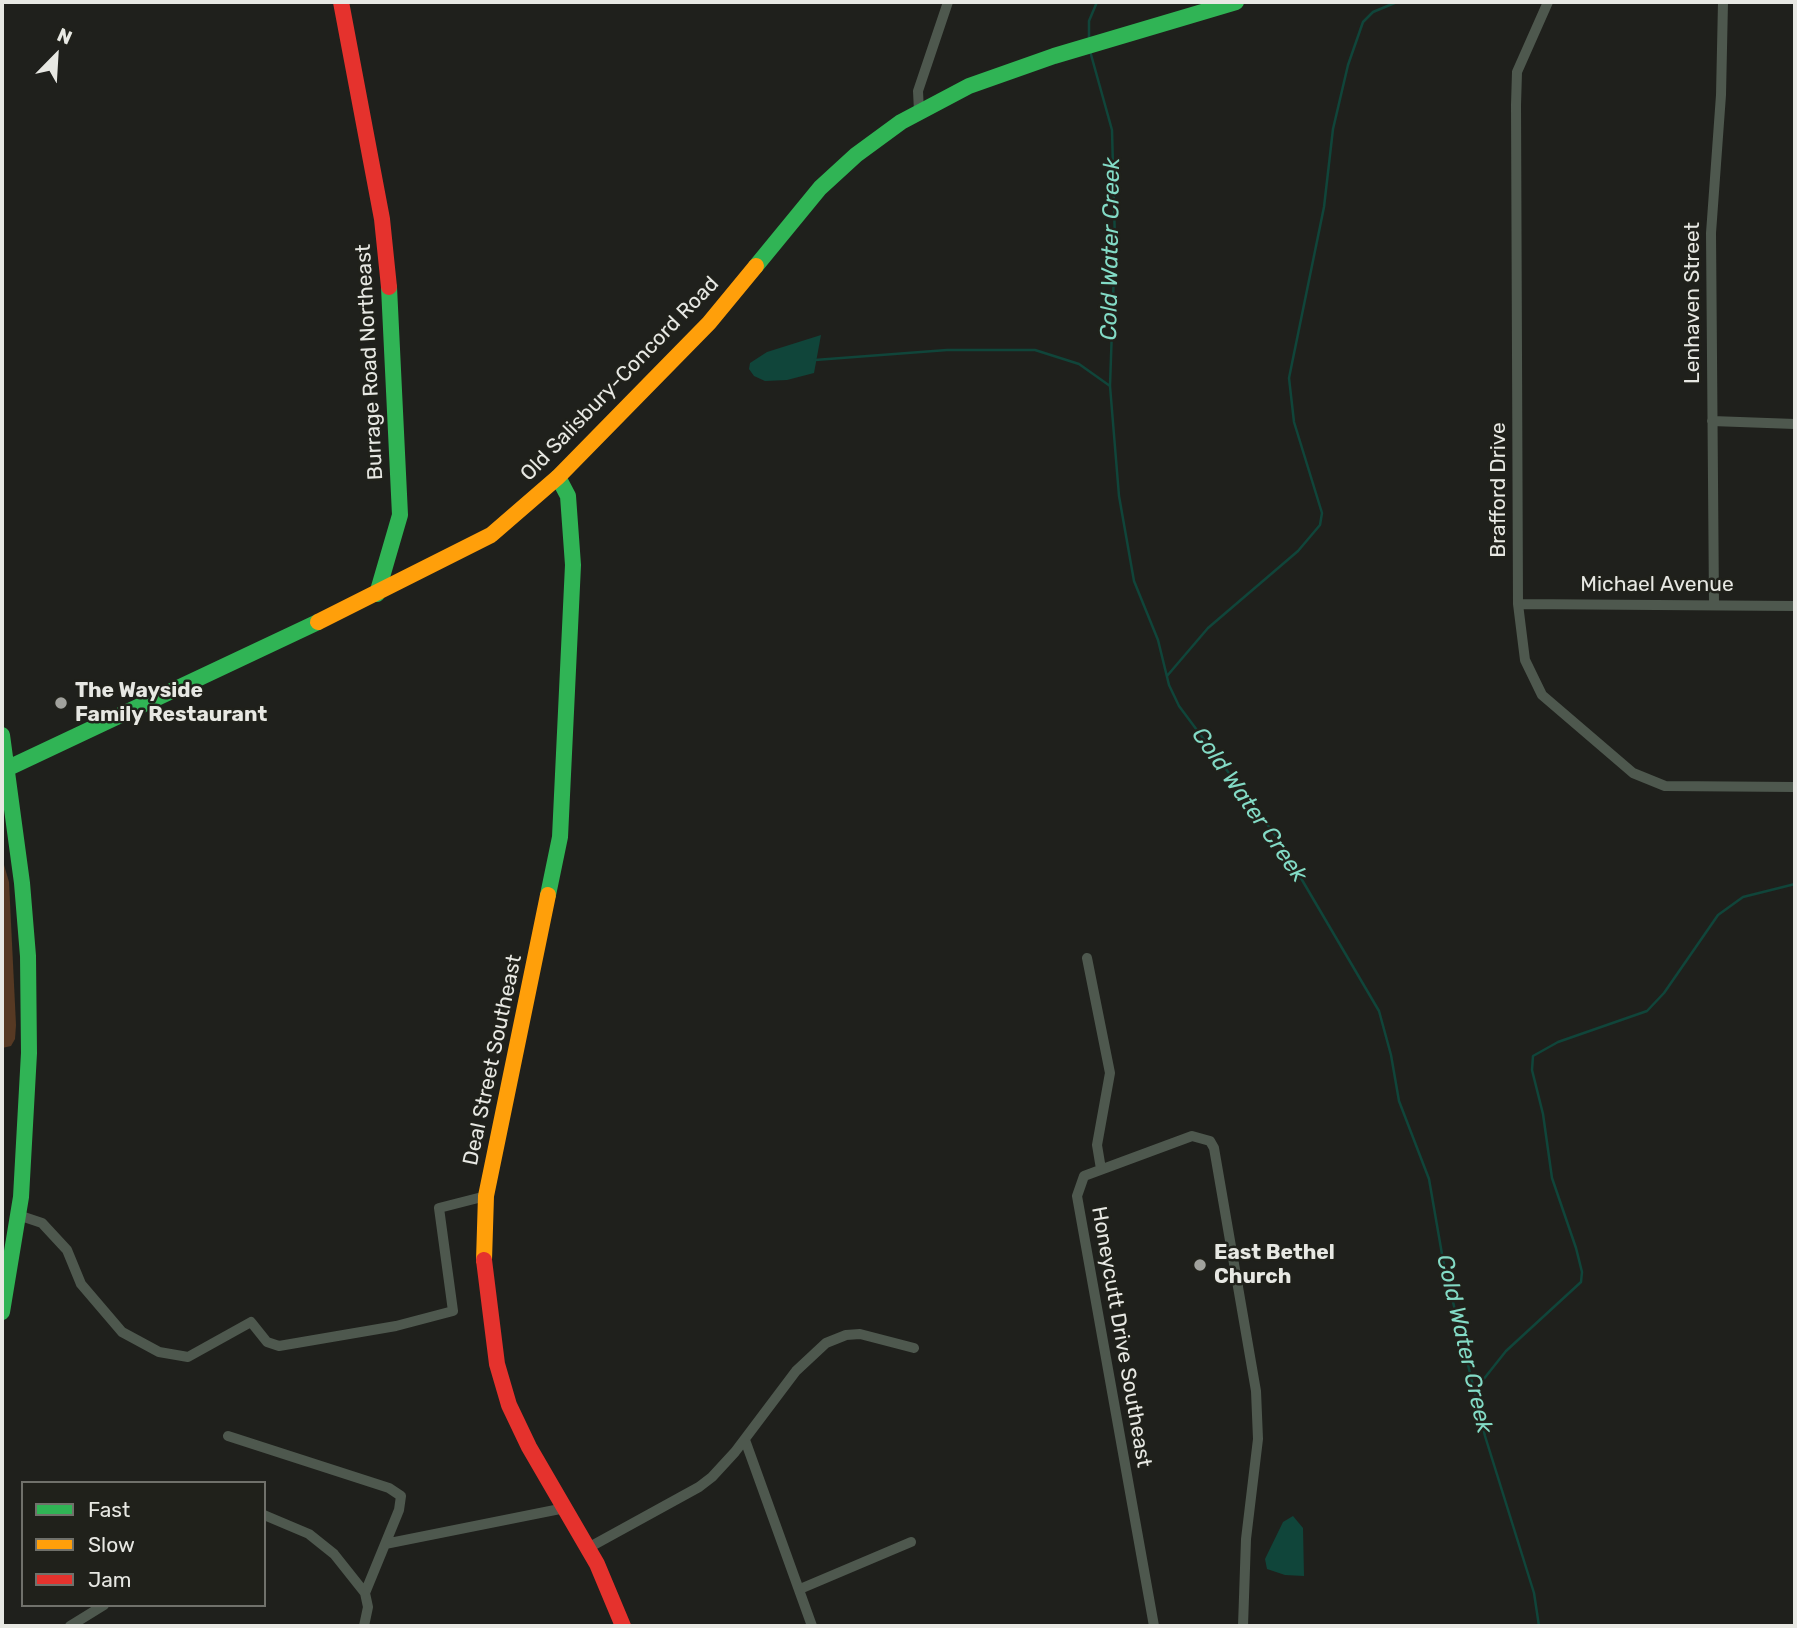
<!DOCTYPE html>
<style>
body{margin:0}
#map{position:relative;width:1797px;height:1628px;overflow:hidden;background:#1f201c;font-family:Rubik,sans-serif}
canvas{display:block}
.frame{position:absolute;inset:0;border:4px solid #e7e8e3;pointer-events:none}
.legend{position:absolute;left:21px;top:1481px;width:245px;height:126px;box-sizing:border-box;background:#20211b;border:2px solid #70716b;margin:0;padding:9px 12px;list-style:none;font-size:21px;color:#e7e8e3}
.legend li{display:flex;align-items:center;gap:14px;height:35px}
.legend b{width:35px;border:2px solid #70716b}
.north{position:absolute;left:21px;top:21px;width:70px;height:70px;-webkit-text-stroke:5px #20211b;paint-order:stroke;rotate:24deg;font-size:19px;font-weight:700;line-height:28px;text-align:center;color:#e7e8e3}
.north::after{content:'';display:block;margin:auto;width:24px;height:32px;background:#e7e8e3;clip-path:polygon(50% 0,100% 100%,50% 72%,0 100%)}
</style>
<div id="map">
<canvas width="1797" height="1628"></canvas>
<div class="frame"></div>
<ul class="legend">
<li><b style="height:9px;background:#30b455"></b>Fast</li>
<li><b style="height:9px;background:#ff9f0a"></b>Slow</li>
<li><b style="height:9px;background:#e5322d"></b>Jam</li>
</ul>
<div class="north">N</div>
</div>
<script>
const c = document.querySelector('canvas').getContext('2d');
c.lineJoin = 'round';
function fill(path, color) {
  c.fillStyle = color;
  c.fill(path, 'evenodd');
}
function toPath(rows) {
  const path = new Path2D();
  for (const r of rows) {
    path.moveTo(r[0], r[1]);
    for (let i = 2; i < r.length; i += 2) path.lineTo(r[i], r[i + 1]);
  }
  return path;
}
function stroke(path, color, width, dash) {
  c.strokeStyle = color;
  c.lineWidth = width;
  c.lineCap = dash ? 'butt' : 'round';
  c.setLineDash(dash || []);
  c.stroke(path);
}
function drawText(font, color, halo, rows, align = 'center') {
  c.font = font + ' Rubik,sans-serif';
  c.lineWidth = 5;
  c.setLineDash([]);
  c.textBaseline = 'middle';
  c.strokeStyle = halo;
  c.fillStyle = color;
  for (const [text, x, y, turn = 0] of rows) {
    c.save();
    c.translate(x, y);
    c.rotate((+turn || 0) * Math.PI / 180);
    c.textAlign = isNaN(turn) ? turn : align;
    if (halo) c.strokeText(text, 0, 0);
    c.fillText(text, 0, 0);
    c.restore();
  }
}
const forest = toPath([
 [2,858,9,882,16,1025,15,1039,11,1046,2,1048]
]);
const water = toPath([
 [821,335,814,373,787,380,765,381,754,376,749,369,750,363,767,352],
 [1293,1516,1303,1528,1304,1576,1285,1575,1267,1569,1265,1559,1283,1522]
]);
const stream = toPath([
 [1089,41,1089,21,1097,2],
 [1090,51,1112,130,1115,242,1110,386,1119,496,1134,581,1158,640,1169,685,1179,706,1278,839,1379,1011,1391,1055,1399,1101,1429,1179,1443,1260,1485,1436,1534,1593,1539,1626],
 [815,360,947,350,1035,350,1079,364,1110,386],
 [1167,676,1208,628,1298,551,1320,525,1322,513,1294,422,1289,378,1324,207,1333,129,1348,65,1363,22,1373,12,1397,2],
 [1475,1390,1506,1351,1581,1282,1582,1272,1576,1248,1552,1178,1543,1114,1532,1070,1533,1056,1558,1042,1647,1011,1664,993,1718,915,1743,897,1795,884]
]);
const street = toPath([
 [1548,2,1517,72,1516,105,1518,604,1525,660,1542,695,1633,773,1665,786,1795,787],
 [919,111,918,91,948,2],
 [1712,421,1795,424],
 [1518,604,1795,606],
 [1714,604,1711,233,1721,95,1723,2],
 [1087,958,1110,1073,1097,1145,1101,1169],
 [18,1215,42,1223,67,1250,81,1284,122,1332,159,1352,188,1357,251,1322,267,1342,279,1346,396,1326,453,1311,439,1208,486,1196],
 [228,1436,389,1488,401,1496,399,1510,365,1593,368,1607,364,1626],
 [745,1440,812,1626],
 [264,1515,309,1534,334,1554,365,1593],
 [385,1544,565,1508],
 [588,1548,699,1487,712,1477,735,1452,796,1371,826,1343,846,1335,860,1334,914,1348],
 [800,1589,911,1542],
 [70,1626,104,1605],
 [1154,1626,1077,1196,1084,1176,1192,1136,1210,1141,1214,1148,1256,1391,1258,1439,1246,1539,1243,1626]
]);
const fast = toPath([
 [756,266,820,188,856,155,901,122,969,86,1054,56,1236,2],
 [377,594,400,515,389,287],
 [2,735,22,883,28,956,29,1053,21,1197,2,1312],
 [2,771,318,622],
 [548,895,560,837,573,565,568,496,558,477]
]);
const slow = toPath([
 [318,622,491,535,558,477,709,323,756,266],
 [484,1260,486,1196,548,895]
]);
const jam = toPath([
 [341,2,382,219,389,287],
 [484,1260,497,1364,509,1405,529,1447,597,1564,623,1626]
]);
const markers = [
 [61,703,7,"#a1a29d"],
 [1200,1265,7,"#a1a29d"]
];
const streetNames = [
 ["Lenhaven Street",1693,303,-90],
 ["Burrage Road Northeast",370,362,-93],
 ["Old Salisbury-Concord Road",620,379,-46],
 ["Brafford Drive",1499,490,-90],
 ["Michael Avenue",1657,585],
 ["Deal Street Southeast",493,1060,-78],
 ["Honeycutt Drive Southeast",1121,1337,80]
];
const poiNames = [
 ["The Wayside",75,691],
 ["Family Restaurant",75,715],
 ["East Bethel",1214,1253],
 ["Church",1214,1277]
];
const waterNames = [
 ["Cold Water Creek",1111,249,-89],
 ["Cold Water Creek",1249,805,55],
 ["Cold Water Creek",1464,1344,77]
];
fill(forest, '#563923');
fill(water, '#10453a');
stroke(stream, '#10453a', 2.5);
stroke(street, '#4e584e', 10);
stroke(fast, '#30b455', 16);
stroke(slow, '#ff9f0a', 16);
stroke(jam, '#e5322d', 16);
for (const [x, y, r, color] of markers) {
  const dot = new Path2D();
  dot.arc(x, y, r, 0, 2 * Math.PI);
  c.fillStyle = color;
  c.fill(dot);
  stroke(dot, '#20211b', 2.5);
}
drawText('21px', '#e7e8e3', '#20211b', streetNames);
drawText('bold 21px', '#e7e8e3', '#20211b', poiNames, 'left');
drawText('italic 23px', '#83dbc6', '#20211b', waterNames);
</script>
